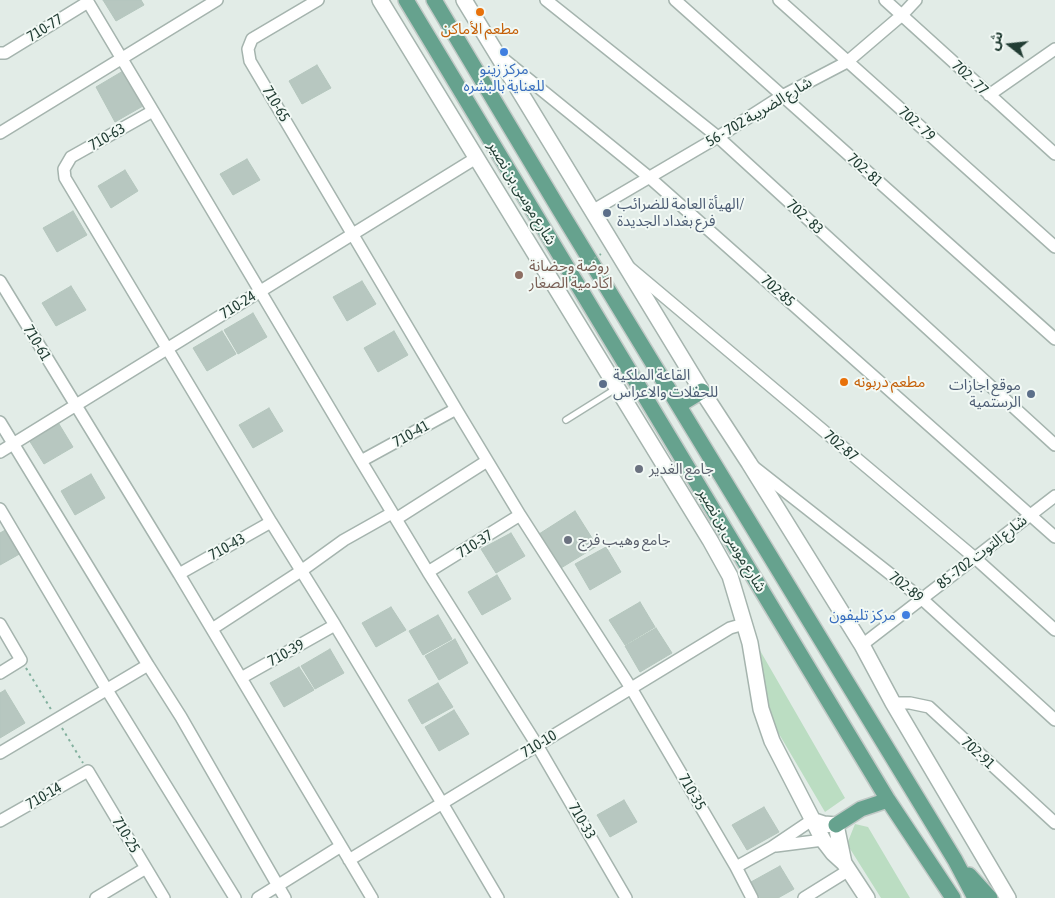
<!DOCTYPE html>
<meta charset="utf-8">
<style>
body{margin:0}
#map{position:relative;width:1055px;height:898px;overflow:hidden;background:#e2ece7;font-family:"Asap Condensed","Noto Sans Arabic",sans-serif}
canvas{display:block}
.north{position:absolute;left:985px;top:20px;width:50px;height:50px;-webkit-text-stroke:4px #f2f9f5;paint-order:stroke;rotate:286deg;font-size:14px;font-weight:700;line-height:20px;text-align:center;color:#223d34}
.north::after{content:'';display:block;margin:auto;width:18px;height:22px;background:#223d34;clip-path:polygon(50% 0,100% 100%,50% 72%,0 100%)}
</style>
<div id="map">
<canvas width="1055" height="898"></canvas>
<div class="north">ش</div>
</div>
<script>
const c = document.querySelector('canvas').getContext('2d');
c.lineJoin = 'round';
function fill(path, color) {
  c.fillStyle = color;
  c.fill(path, 'evenodd');
}
function toPath(rows) {
  const path = new Path2D();
  for (const r of rows) {
    path.moveTo(r[0], r[1]);
    for (let i = 2; i < r.length; i += 2) path.lineTo(r[i], r[i + 1]);
  }
  return path;
}
function stroke(path, color, width, dash) {
  c.strokeStyle = color;
  c.lineWidth = width;
  c.lineCap = dash ? 'butt' : 'round';
  c.setLineDash(dash || []);
  c.stroke(path);
}
function drawText(font, color, halo, rows, align = 'center') {
  c.font = font + ' "Asap Condensed","Noto Sans Arabic",sans-serif';
  c.lineWidth = 4;
  c.setLineDash([]);
  c.textBaseline = 'middle';
  c.strokeStyle = halo;
  c.fillStyle = color;
  for (const [text, x, y, turn = 0] of rows) {
    c.save();
    c.translate(x, y);
    c.rotate((+turn || 0) * Math.PI / 180);
    c.textAlign = isNaN(turn) ? turn : align;
    if (halo) c.strokeText(text, 0, 0);
    c.fillText(text, 0, 0);
    c.restore();
  }
}
const green = toPath([
 [758,647,845,798,825,812,772,722],
 [855,824,868,827,910,898,881,898,847,844]
]);
const building = toPath([
 [103,0,141,0,144,5,116,21,103,0],
 [317,65,331,88,302,104,289,81,317,65],
 [123,71,143,106,115,122,96,87,123,71],
 [247,159,260,180,233,195,220,174,247,159],
 [125,170,138,191,111,208,98,186,125,170],
 [73,211,87,235,57,252,43,228,73,211],
 [362,281,376,304,347,321,333,297,362,281],
 [71,286,86,310,56,326,42,303,71,286],
 [253,313,267,337,238,354,224,330,253,313],
 [222,331,236,354,207,371,193,348,222,331],
 [394,331,408,355,378,372,364,348,394,331],
 [269,408,283,431,253,448,239,425,269,408],
 [59,424,73,447,44,464,29,440,59,424],
 [91,474,105,498,75,515,61,491,91,474],
 [575,511,597,546,561,568,539,534,575,511],
 [9,528,23,552,0,565,0,533,9,528],
 [511,533,525,556,496,573,481,549,511,533],
 [606,547,621,572,590,590,575,564,606,547],
 [497,575,511,599,482,615,468,592,497,575],
 [640,602,655,627,625,645,609,620,640,602],
 [391,607,406,630,376,647,362,623,391,607],
 [438,615,452,639,423,655,409,631,438,615],
 [656,628,672,653,640,672,625,646,656,628],
 [455,639,468,663,439,680,425,656,455,639],
 [330,649,344,673,315,689,301,666,330,649],
 [299,667,314,690,284,707,270,683,299,667],
 [438,683,453,707,422,724,408,700,438,683],
 [5,690,25,723,0,738,0,693,5,690],
 [454,710,469,734,439,751,425,727,454,710],
 [624,800,637,822,610,837,597,815,624,800],
 [764,807,779,832,747,850,732,825,764,807],
 [780,866,794,889,778,898,760,898,751,882,780,866]
]);
const path = toPath([
 [26,668,52,711],
 [62,728,83,763]
]);
const service = toPath([
 [566,420,617,388]
]);
const minor = toPath([
 [546,0,718,137,1055,445],
 [675,0,1055,339],
 [779,0,1055,247],
 [885,0,1055,154],
 [88,2,153,111],
 [0,53,5,53,88,2,87,0],
 [501,57,650,178,1055,537],
 [989,95,1055,49],
 [0,133,217,0],
 [592,211,718,137,782,96,847,62,902,15,916,0],
 [630,268,975,558,1055,630],
 [0,281,179,574,271,522,65,178,64,169,71,157,153,111,361,461,456,409,250,61,248,49,252,39,318,0],
 [456,409,520,515],
 [0,422,148,665],
 [0,452,476,158],
 [361,461,428,572],
 [754,467,922,599,1055,720],
 [0,509,107,690,235,898],
 [396,519,487,461],
 [271,522,335,625],
 [179,574,241,678],
 [0,624,21,660,0,673],
 [212,629,301,571,344,540,392,513],
 [862,645,1055,496],
 [893,703,910,703,929,707,1055,823],
 [0,753,148,665,181,717,285,898],
 [0,821,88,771,164,898],
 [776,846,823,840],
 [349,860,730,628,744,624],
 [736,867,772,847,812,820],
 [96,898,146,868],
 [258,898,341,846],
 [372,898,241,678,335,625,442,803,498,898],
 [626,898,537,745,428,572,520,515,631,688,736,867,752,898],
 [804,898,849,870]
]);
const tertiary = toPath([
 [380,0,710,540,730,576,750,643,761,709,772,741,823,840,833,853,844,863,867,898],
 [464,0,702,391,749,463,862,645,893,703,1008,898],
 [812,820,824,824,836,825,844,863]
]);
const primary = toPath([
 [406,0,888,800,953,898],
 [434,0,559,209,955,860,975,898],
 [679,405,702,391],
 [836,825,861,809,888,800],
 [969,875,990,898]
]);
const pathBridge = toPath([
 [561,279,601,254]
]);
const markers = [
 [480,12,5,"#e8710a"],
 [504,52,5,"#3f7fe0"],
 [607,213,5,"#5c6f8a"],
 [519,275,5,"#8d6e63"],
 [844,382,5,"#e8710a"],
 [603,384,5,"#5c6f8a"],
 [1031,394,5,"#5c6f8a"],
 [639,469,5,"#6b7280"],
 [568,540,5,"#6b7280"],
 [906,615,5,"#3f7fe0"]
];
const streetNames = [
 ["710-77",45,28,-32],
 ["702 - 77",970,78,43],
 ["710-65",276,104,59],
 ["شارع الضريبة 702 - 56",759,112,-31],
 ["702 - 79",917,124,42],
 ["710-63",107,137,-30],
 ["702- 81",865,170,42],
 ["شارع موسى بن نصير",522,193,59],
 ["702 - 83",805,217,42],
 ["702-85",778,291,42],
 ["710-24",238,305,-32],
 ["710-61",37,343,59],
 ["710-41",411,434,-29],
 ["702-87",841,446,40],
 ["شارع موسى بن نصير",732,540,59],
 ["710-37",475,544,-32],
 ["710-43",227,547,-29],
 ["شارع التوت 702- 85",982,552,-38],
 ["702-89",906,587,39],
 ["710-39",286,653,-29],
 ["710-10",539,744,-31],
 ["702-91",978,753,43],
 ["710-35",692,792,60],
 ["710-14",44,796,-30],
 ["710-33",582,821,60],
 ["710-25",126,835,59]
];
const foodNames = [
 ["مطعم الأماكن",480,29],
 ["مطعم دربونه",854,382,"left"]
];
const shopNames = [
 ["مركز زينو",504,69],
 ["للعناية بالبشره",504,86],
 ["مركز تليفون",896,615,"right"]
];
const serviceNames = [
 ["الهيأة العامة للضرائب/",617,204],
 ["فرع بغداد الجديدة",617,221],
 ["القاعة الملكية",613,375],
 ["للحفلات والاعراس",613,392],
 ["موقع اجازات",1021,385,"right"],
 ["الرستمية",1021,402,"right"]
];
const educationNames = [
 ["روضة وحضانة",529,266],
 ["اكادمية الصغار",529,283]
];
const worshipNames = [
 ["جامع الغدير",649,469],
 ["جامع وهيب فرج",578,540]
];
fill(green, '#bbddc2');
fill(building, '#b7c7c0');
stroke(building, '#b4c6bd', 1);
stroke(service, '#a5b4ae', 8);
stroke(minor, '#a5b4ae', 14);
stroke(tertiary, '#a5b4ae', 18);
stroke(primary, '#c1c9c6', 18);
stroke(path, '#82b09e', 2, [2.5, 4]);
stroke(service, '#fff', 5.5);
stroke(minor, '#fff', 11);
stroke(tertiary, '#fff', 15);
stroke(primary, '#66a28e', 15);
stroke(pathBridge, '#82b09e', 2, [2.5, 4]);
for (const [x, y, r, color] of markers) {
  const dot = new Path2D();
  dot.arc(x, y, r, 0, 2 * Math.PI);
  c.fillStyle = color;
  c.fill(dot);
  stroke(dot, '#f2f9f5', 2);
}
drawText('15px', '#223d34', '#f2f9f5', streetNames);
drawText('15px', '#c56008', '#f2f9f5', foodNames);
drawText('15px', '#366cbe', '#f2f9f5', shopNames);
drawText('15px', '#4e5e75', '#f2f9f5', serviceNames, 'left');
drawText('15px', '#785e54', '#f2f9f5', educationNames, 'left');
drawText('15px', '#5b616d', '#f2f9f5', worshipNames, 'left');
</script>
